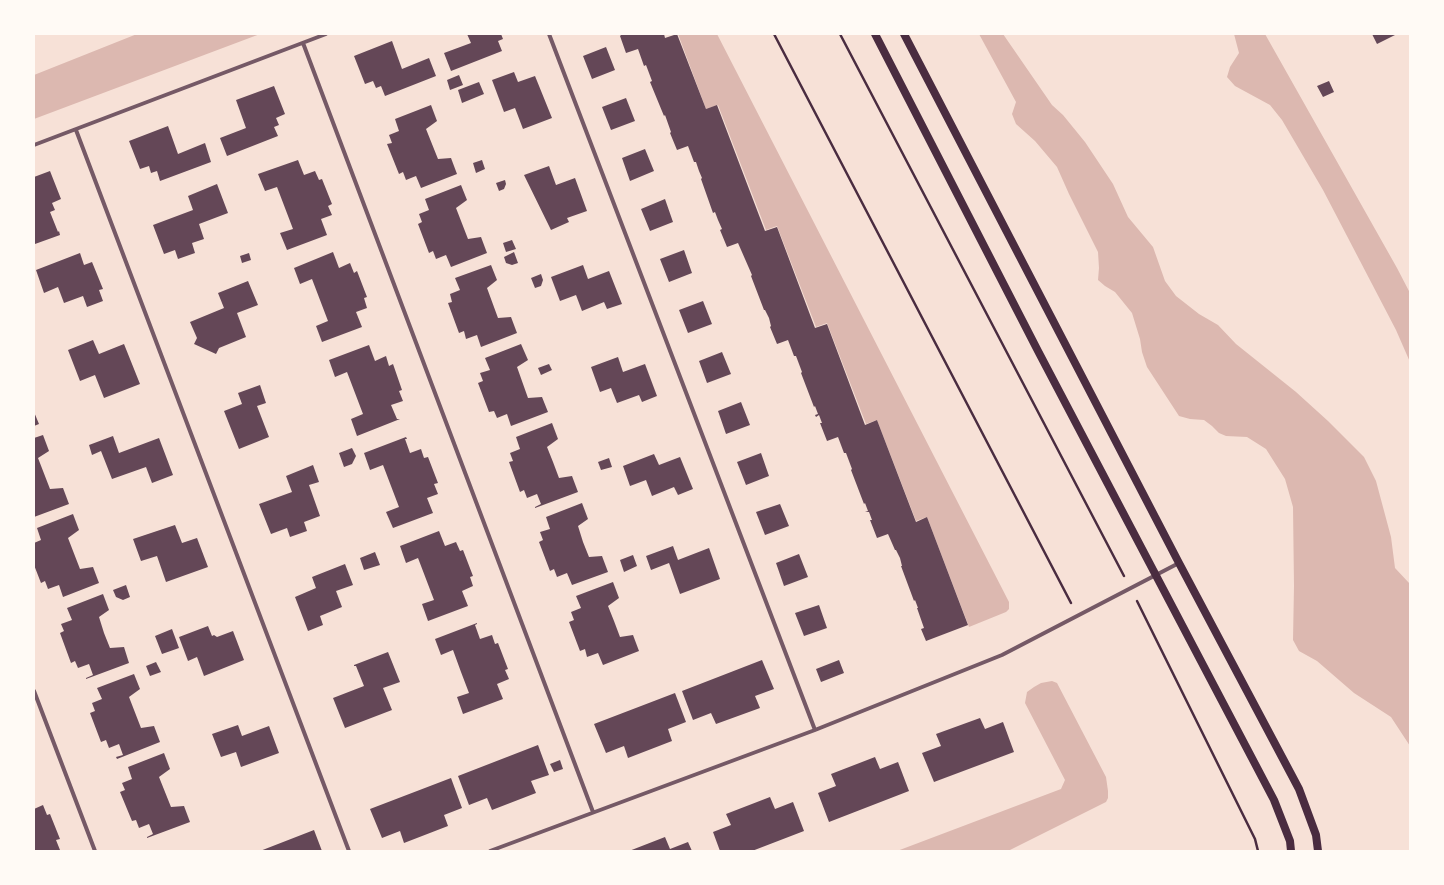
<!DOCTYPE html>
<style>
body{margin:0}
#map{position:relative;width:1444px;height:885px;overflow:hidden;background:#f7e1d7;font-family:Karla,sans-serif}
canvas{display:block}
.frame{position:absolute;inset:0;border:35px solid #fffaf5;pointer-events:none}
</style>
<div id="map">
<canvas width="1444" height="885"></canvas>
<div class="frame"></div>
</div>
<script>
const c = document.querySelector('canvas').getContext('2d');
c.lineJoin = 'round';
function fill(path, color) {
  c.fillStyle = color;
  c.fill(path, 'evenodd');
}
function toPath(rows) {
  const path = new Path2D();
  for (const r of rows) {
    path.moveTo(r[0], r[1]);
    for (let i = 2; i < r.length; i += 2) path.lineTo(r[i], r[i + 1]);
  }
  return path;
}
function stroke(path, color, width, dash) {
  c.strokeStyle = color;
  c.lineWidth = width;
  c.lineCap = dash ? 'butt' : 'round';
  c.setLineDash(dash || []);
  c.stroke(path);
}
const water = toPath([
 [137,34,260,34,34,119,34,75],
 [678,34,717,34,1009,602,1009,609,1006,612,969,627,927,517,916,521,877,420,866,424,827,323,816,327,777,226,766,230,718,105,706,109],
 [979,34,1003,34,1052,105,1063,115,1085,142,1113,184,1128,217,1153,247,1165,281,1176,296,1199,314,1218,325,1236,344,1296,392,1328,421,1364,457,1376,481,1391,537,1395,568,1410,584,1410,746,1391,717,1354,693,1317,661,1299,651,1293,640,1294,586,1293,507,1285,479,1266,449,1247,437,1226,436,1219,433,1212,426,1204,420,1190,419,1179,416,1147,367,1142,352,1140,339,1132,313,1115,292,1105,286,1098,280,1099,268,1098,252,1069,194,1057,167,1035,141,1016,124,1012,114,1016,102],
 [1234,34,1265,34,1397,268,1410,293,1410,362,1396,330,1323,190,1282,120,1270,105,1235,86,1227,77,1230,67,1239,53],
 [1052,681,1057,683,1106,777,1108,791,1108,798,1106,802,1008,851,897,851,1061,789,1065,780,1025,703,1027,692,1034,687,1041,683]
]);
const building = toPath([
 [467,34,501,34,503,39,498,41,502,51,451,71,444,53,471,43],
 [621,34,664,34,665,38,677,34,706,109,717,105,765,231,777,227,815,328,827,324,865,425,877,420,916,522,927,517,968,625,926,641,921,629,924,628,917,608,918,608,915,600,914,601,901,566,902,566,900,558,896,550,895,550,888,534,877,538,870,520,872,520,869,512,865,512,868,511,865,503,864,504,851,470,852,469,846,453,844,453,838,437,827,441,820,423,822,423,819,415,816,417,815,415,818,414,815,406,814,407,801,373,802,372,796,356,794,356,788,340,777,344,770,327,771,326,769,318,765,310,764,310,751,276,752,275,738,243,727,247,720,230,722,229,718,220,715,212,713,213,701,179,702,178,699,171,696,162,694,162,688,146,677,150,670,133,671,132,665,115,664,116,650,82,652,81,646,65,644,66,638,49,626,53,620,36,621,35],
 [1372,34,1397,34,1377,44],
 [392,41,402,69,429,58,436,76,385,96,381,86,376,88,373,81,365,84,354,56],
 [606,47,615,70,592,79,583,56],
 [514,72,518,82,535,76,552,118,523,129,515,108,504,112,492,80],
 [459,75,463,85,450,90,447,80],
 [1329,81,1334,92,1323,97,1317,86],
 [479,82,484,94,462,103,458,90],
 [274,86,285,114,276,118,279,125,274,127,278,136,227,156,220,138,246,128,236,100],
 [626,98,635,121,611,130,602,107],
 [431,105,437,121,426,129,438,159,451,158,457,174,421,188,416,176,406,180,403,172,399,174,387,144,392,143,389,135,399,131,395,119],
 [168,126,178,154,205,143,211,162,160,181,157,171,151,173,149,166,140,169,129,141],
 [645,149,654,171,630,181,622,158],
 [298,160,304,175,315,171,319,180,322,179,332,204,328,206,332,215,321,219,327,235,287,250,280,233,293,229,277,187,265,191,258,174],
 [482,160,485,169,476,173,473,163],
 [549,166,556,185,575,178,587,211,567,218,569,222,551,230,524,175],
 [50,171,61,199,52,203,55,210,50,212,58,232,59,231,60,235,35,244,34,177],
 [505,180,506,184,504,189,499,191,496,183],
 [217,184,228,213,199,224,204,239,192,243,195,253,178,259,175,250,164,254,153,225,193,210,188,196],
 [461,185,467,200,456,208,468,239,481,237,487,253,451,267,446,255,436,259,433,251,429,253,418,224,422,222,419,214,429,210,425,199],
 [665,199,673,222,650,231,641,209],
 [512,240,516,249,506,252,503,243],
 [684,250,692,273,669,282,660,259],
 [333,252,339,268,350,263,354,273,357,271,367,297,364,298,367,308,356,312,362,327,322,342,316,326,328,321,312,279,300,284,294,268],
 [514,252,518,263,512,265,506,263,504,257],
 [80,253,84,265,92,262,103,289,99,290,103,301,87,307,83,296,64,303,58,287,44,293,36,270],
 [249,253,251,260,242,263,240,256],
 [491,265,497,280,487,288,498,318,511,317,517,333,481,347,477,335,466,339,464,331,459,333,448,303,452,302,450,294,460,290,455,278],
 [583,265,588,279,609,271,622,304,607,309,604,302,582,311,576,295,560,301,551,277],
 [541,274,543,280,541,286,535,288,531,278],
 [248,281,258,305,237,313,246,337,219,348,216,354,194,344,197,338,190,322,224,308,218,293],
 [703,301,712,324,688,333,679,310],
 [93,340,99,354,124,344,140,384,104,398,95,375,80,381,68,350],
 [521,344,528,360,517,367,528,398,542,397,548,412,511,426,507,414,497,418,494,411,489,412,478,383,483,381,480,373,490,370,485,358],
 [369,345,375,361,386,356,389,366,393,364,402,390,399,391,403,401,391,405,397,419,400,419,357,436,351,419,363,414,347,372,335,377,329,360],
 [722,352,731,374,707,383,699,361],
 [618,357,623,372,645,364,657,396,642,402,639,395,617,403,611,388,600,392,591,367],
 [549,364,552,370,541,375,538,368],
 [260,385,266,403,257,406,269,437,239,449,224,411,242,404,238,393],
 [741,402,750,425,726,434,718,411],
 [34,412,39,424,34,426],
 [552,423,558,439,547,447,553,462,559,478,572,476,578,492,535,508,535,507,541,504,537,494,527,498,524,490,520,492,509,462,513,461,510,453,520,449,516,437],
 [43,435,49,451,38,458,50,489,63,488,69,504,34,517,34,438],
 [113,436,119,453,159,438,173,475,152,483,146,467,112,479,101,451,92,455,89,445],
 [406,437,407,439,405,439,410,453,421,449,424,458,428,457,438,483,434,484,438,494,427,498,433,513,393,528,386,512,399,507,383,465,370,470,364,453],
 [352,448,356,456,352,464,344,467,339,453],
 [761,453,769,476,746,485,737,462],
 [654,454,659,465,680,457,693,489,678,495,674,487,652,496,646,480,630,486,623,466],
 [609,458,612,467,601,470,598,462],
 [313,465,319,482,309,485,320,516,304,522,307,531,290,537,287,528,271,534,259,504,292,492,286,476],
 [582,503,588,519,578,526,583,542,589,557,602,556,608,572,572,585,567,573,557,577,554,569,550,571,539,542,543,540,540,532,550,529,546,517],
 [780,504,789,526,765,535,756,512],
 [73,514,79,530,68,538,80,569,93,567,99,583,63,597,59,585,48,589,45,581,41,583,34,565,34,543,41,540,37,528],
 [175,525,182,543,197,538,208,567,166,582,157,556,141,561,133,539],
 [439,531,445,546,456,542,460,551,463,550,473,576,470,577,473,586,462,591,468,606,428,621,422,604,434,600,418,558,406,563,400,546],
 [673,546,678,560,709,548,720,579,680,594,669,563,651,570,646,556],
 [375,552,380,565,364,570,360,558],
 [799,554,808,577,784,586,776,563],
 [633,555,637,566,624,572,620,560],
 [345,564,353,585,336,591,342,607,320,616,323,625,308,631,295,597,316,588,312,577],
 [613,582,619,598,608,606,614,621,620,637,633,635,639,651,603,665,598,653,587,657,585,649,580,651,569,622,574,620,571,612,581,608,576,596],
 [126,585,130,597,123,600,116,597,113,590],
 [103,594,109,610,99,617,104,633,110,648,124,647,129,663,86,679,86,678,93,675,89,664,78,668,75,661,71,663,60,633,64,631,61,624,72,620,67,608],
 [819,605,827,628,804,636,795,613],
 [477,623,477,624,475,625,480,639,492,635,495,644,498,643,508,669,505,670,509,679,497,684,503,699,463,714,457,697,469,693,461,672,453,650,441,655,435,639],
 [208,626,212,636,214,635,217,637,233,631,244,660,204,676,197,657,188,661,179,637],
 [172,629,179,648,162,654,155,636],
 [388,652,400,682,383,688,392,710,345,728,333,698,364,686,356,666,354,666,354,665],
 [762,660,774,689,755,696,760,708,716,724,711,713,693,720,682,691],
 [839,660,844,673,821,682,816,669],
 [156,662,161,672,150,676,146,666],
 [134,674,140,689,129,697,141,728,154,726,160,742,117,759,116,757,123,755,119,744,109,748,106,740,101,742,90,713,95,711,92,703,102,699,97,688],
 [675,693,686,722,668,729,672,741,628,758,624,746,606,753,594,724],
 [980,718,985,729,1003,722,1014,752,934,782,922,753,941,746,936,734],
 [238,725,242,736,269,726,279,753,241,767,236,752,221,757,212,734],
 [538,745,549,775,531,781,536,793,492,810,487,798,469,805,458,776],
 [164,753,170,769,159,777,171,807,184,806,190,822,147,838,147,837,153,834,149,824,139,828,136,820,132,821,120,792,125,790,122,783,132,779,128,767],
 [875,757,880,769,898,762,909,791,829,822,818,793,836,786,831,774],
 [560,760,563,769,554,772,550,764],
 [451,778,462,808,444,815,448,826,404,843,400,831,382,838,370,809],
 [770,797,775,809,793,802,804,831,752,851,720,851,713,832,731,825,726,814],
 [43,805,47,815,50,814,60,839,56,840,60,850,57,851,34,851,34,809],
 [314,830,322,851,260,851],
 [665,837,670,849,688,842,692,851,629,851]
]);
const path = toPath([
 [774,34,1071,603],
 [840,34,1124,576],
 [1137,601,1255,839,1258,851]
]);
const minor = toPath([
 [549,34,815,730],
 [303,43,593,812],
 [76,130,349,851],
 [34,145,326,34],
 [34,691,95,851],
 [490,851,815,730,1002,655,1179,563]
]);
const secondary = toPath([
 [875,34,1038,351,1274,800,1290,841,1291,851],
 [904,34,1179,563,1299,789,1316,835,1318,851]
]);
fill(water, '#dcb8b0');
fill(building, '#644757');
stroke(path, '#4a2c40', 2.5);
stroke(minor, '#755966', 4);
stroke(secondary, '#4a2c40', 8);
</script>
